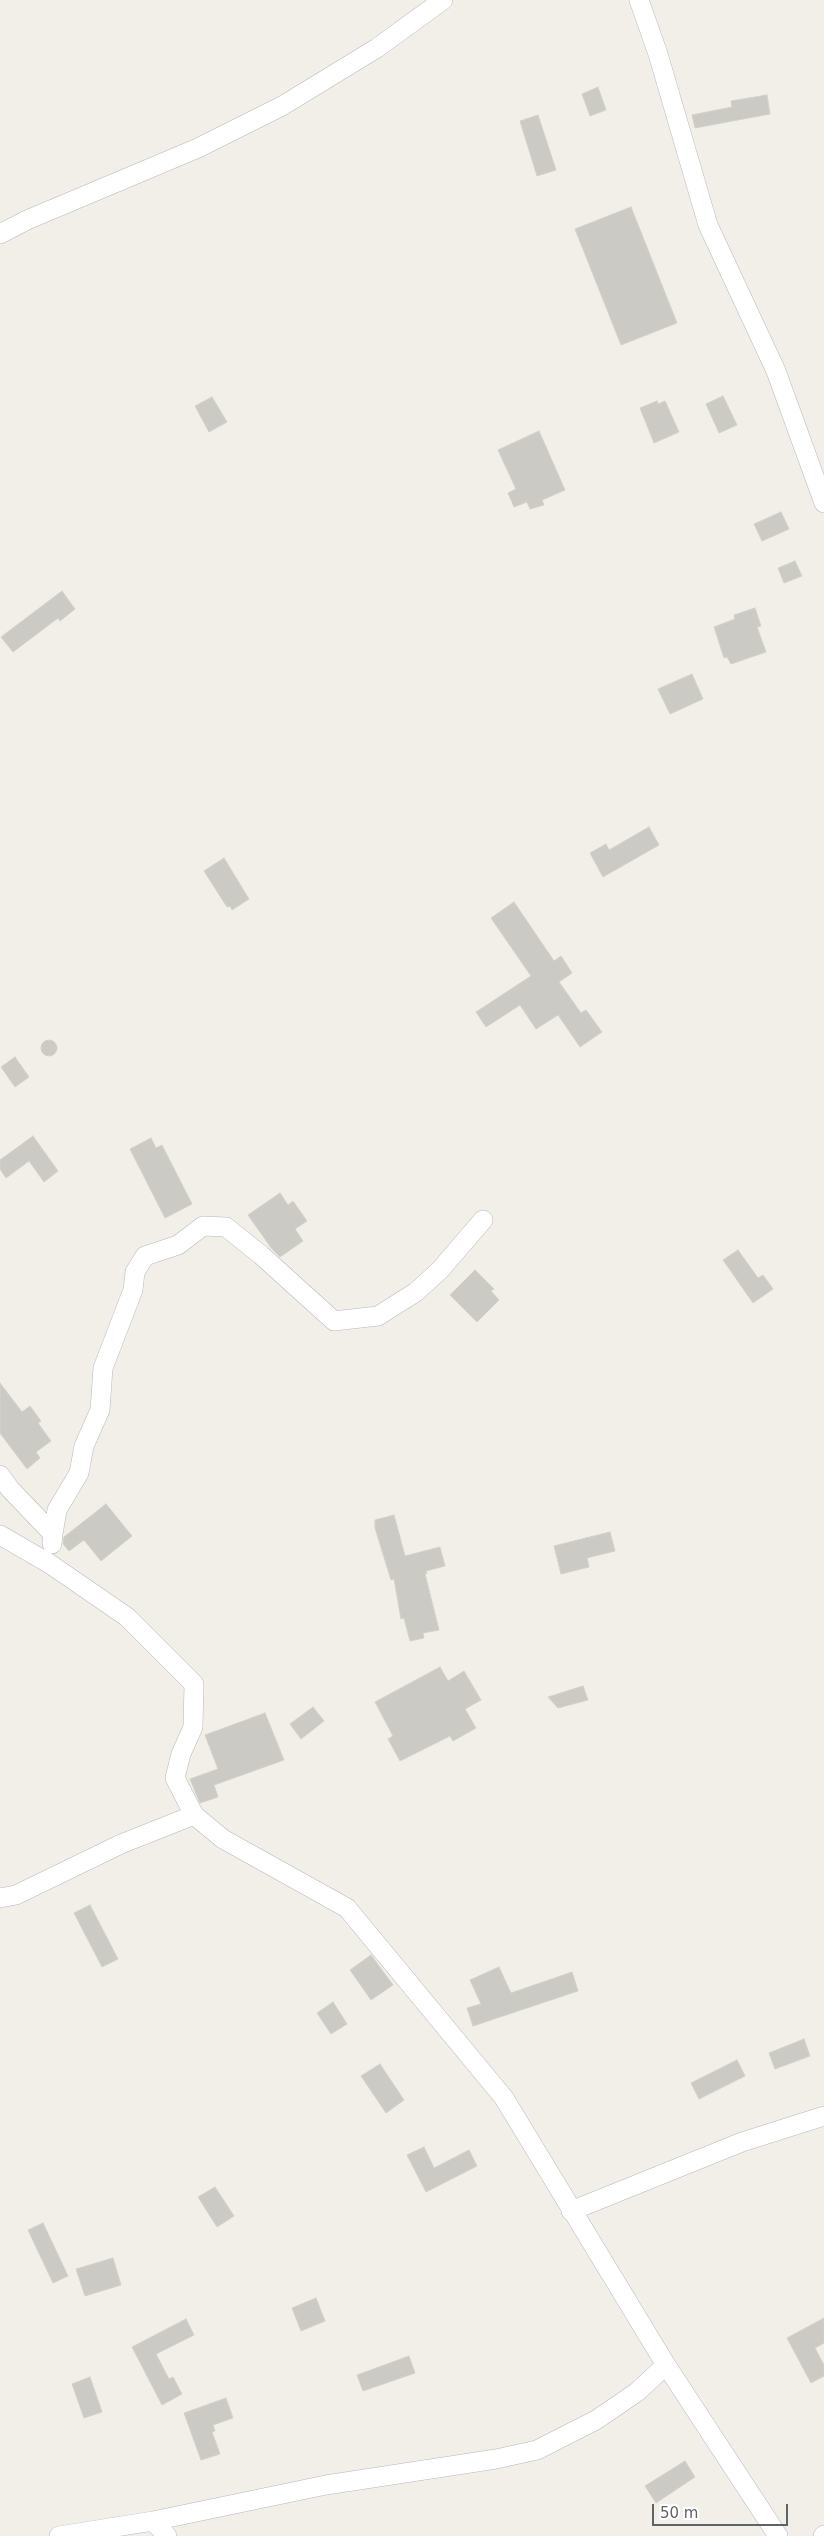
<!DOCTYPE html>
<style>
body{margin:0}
#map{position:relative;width:824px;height:2536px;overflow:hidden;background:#f1efe8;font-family:"DejaVu Sans",sans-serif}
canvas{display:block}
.scale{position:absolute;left:652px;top:2504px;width:136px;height:22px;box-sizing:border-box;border:2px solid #5f6368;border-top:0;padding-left:6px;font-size:15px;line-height:18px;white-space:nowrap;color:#5f6368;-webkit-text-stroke:4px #fff;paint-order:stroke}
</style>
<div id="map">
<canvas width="824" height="2536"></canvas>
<div class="scale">50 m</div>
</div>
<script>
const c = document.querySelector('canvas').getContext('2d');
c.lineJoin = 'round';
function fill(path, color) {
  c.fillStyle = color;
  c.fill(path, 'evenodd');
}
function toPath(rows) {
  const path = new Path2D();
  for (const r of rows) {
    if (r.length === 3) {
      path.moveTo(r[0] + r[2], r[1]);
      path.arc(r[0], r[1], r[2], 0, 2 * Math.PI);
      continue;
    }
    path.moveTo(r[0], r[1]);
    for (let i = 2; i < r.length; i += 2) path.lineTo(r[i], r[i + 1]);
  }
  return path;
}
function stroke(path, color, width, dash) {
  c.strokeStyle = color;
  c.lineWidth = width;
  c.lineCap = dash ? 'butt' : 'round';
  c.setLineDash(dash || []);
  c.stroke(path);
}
const building = toPath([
 [598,87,606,110,590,116,582,94,598,87],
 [767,95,770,114,695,128,692,115,732,107,731,101,767,95],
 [538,115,556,170,537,176,520,121,538,115],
 [631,207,677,323,621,345,575,229,631,207],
 [723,396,737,425,719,433,706,404,723,396],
 [212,397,227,422,209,432,195,406,212,397],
 [657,401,658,404,665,401,679,432,654,443,640,408,657,401],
 [539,431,565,490,542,500,544,505,530,509,527,502,514,507,508,493,516,489,498,450,539,431],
 [781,512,789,529,762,541,754,524,781,512],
 [795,561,802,576,784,583,778,568,795,561],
 [62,591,75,609,60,621,58,618,13,652,1,637,62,591],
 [755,608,761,626,757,627,766,652,731,664,727,657,724,658,714,627,735,619,734,615,755,608],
 [692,674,703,699,670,714,658,689,692,674],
 [649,827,659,845,603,877,590,853,606,844,609,850,649,827],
 [224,858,249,899,232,910,230,906,227,907,204,871,224,858],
 [514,902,554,961,561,956,572,973,559,982,581,1013,586,1010,602,1032,580,1047,558,1015,536,1029,520,1005,486,1027,476,1012,531,976,491,918,514,902],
 [49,1048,8],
 [15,1057,29,1077,15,1087,1,1067,15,1057],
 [33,1136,58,1171,44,1182,29,1161,6,1178,0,1169,0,1160,33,1136],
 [151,1138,156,1148,162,1145,192,1204,165,1218,130,1149,151,1138],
 [280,1193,288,1205,293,1201,307,1221,295,1229,303,1241,280,1257,272,1249,248,1215,280,1193],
 [738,1250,758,1278,763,1275,773,1289,753,1303,723,1260,738,1250],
 [475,1270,494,1289,491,1291,499,1300,477,1322,450,1295,475,1270],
 [0,1383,22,1412,30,1406,41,1421,38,1423,51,1441,36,1452,40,1458,27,1469,0,1433,0,1383],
 [106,1504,132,1536,101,1561,84,1540,69,1551,63,1544,64,1537,106,1504],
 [394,1515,405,1556,440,1547,445,1566,426,1571,427,1573,425,1574,439,1630,423,1633,424,1638,410,1641,404,1618,401,1619,394,1579,391,1580,375,1528,375,1520,394,1515],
 [610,1532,615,1551,587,1558,589,1567,561,1574,554,1546,610,1532],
 [440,1667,448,1681,464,1671,481,1700,465,1709,476,1728,453,1741,450,1736,400,1761,388,1739,393,1736,375,1702,440,1667],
 [583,1686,588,1700,558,1708,548,1697,583,1686],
 [313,1707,324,1721,301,1739,290,1724,313,1707],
 [265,1713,284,1760,214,1785,218,1797,200,1803,190,1779,218,1769,205,1735,265,1713],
 [90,1905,118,1959,102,1967,74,1913,90,1905],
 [371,1955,393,1985,371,2000,350,1970,371,1955],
 [499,1967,511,1993,572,1972,578,1991,473,2026,467,2008,481,2004,470,1980,499,1967],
 [333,2002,347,2024,331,2034,317,2013,333,2002],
 [804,2039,810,2056,775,2069,769,2053,804,2039],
 [737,2060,745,2076,699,2099,691,2083,737,2060],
 [380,2064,404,2100,386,2113,361,2076,380,2064],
 [424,2147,434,2168,469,2150,477,2166,426,2192,407,2155,424,2147],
 [215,2187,234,2216,217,2227,198,2197,215,2187],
 [43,2223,68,2276,53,2283,28,2230,43,2223],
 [113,2258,121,2285,85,2296,76,2269,113,2258],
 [316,2298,325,2321,301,2331,292,2308,316,2298],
 [824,2318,824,2343,815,2348,824,2365,824,2376,811,2383,787,2338,824,2318],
 [186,2319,194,2335,156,2354,169,2379,173,2377,182,2394,162,2405,132,2347,186,2319],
 [409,2356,415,2373,363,2391,357,2375,409,2356],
 [90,2377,102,2412,84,2418,72,2384,90,2377],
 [226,2398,233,2418,213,2425,215,2431,212,2432,220,2454,201,2460,184,2413,226,2398],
 [685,2461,695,2477,656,2503,645,2486,685,2461]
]);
const street = toPath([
 [639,0,658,54,708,225,776,371,824,503],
 [0,234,27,220,198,148,282,106,377,48,443,0],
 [0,1475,10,1489,53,1534,52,1544],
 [53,1534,57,1510,79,1473,84,1446,100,1410,103,1368,133,1290,135,1272,145,1256,178,1245,203,1226,226,1227,261,1255,334,1321,378,1316,416,1292,440,1270,483,1220],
 [0,1535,50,1564,127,1617,194,1684,193,1727,181,1754,175,1778,194,1815,223,1839,347,1908,504,2098,666,2365,778,2536],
 [0,1898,16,1895,121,1844,194,1815],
 [571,2211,742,2142,824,2116],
 [153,2521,167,2536],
 [59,2536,153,2521,326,2485,496,2459,537,2450,596,2420,637,2392,666,2365],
 [823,2536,824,2535]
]);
fill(building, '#cccac5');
stroke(building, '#d6d1c6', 1);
stroke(street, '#b5b8bc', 20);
stroke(street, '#fff', 19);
</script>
